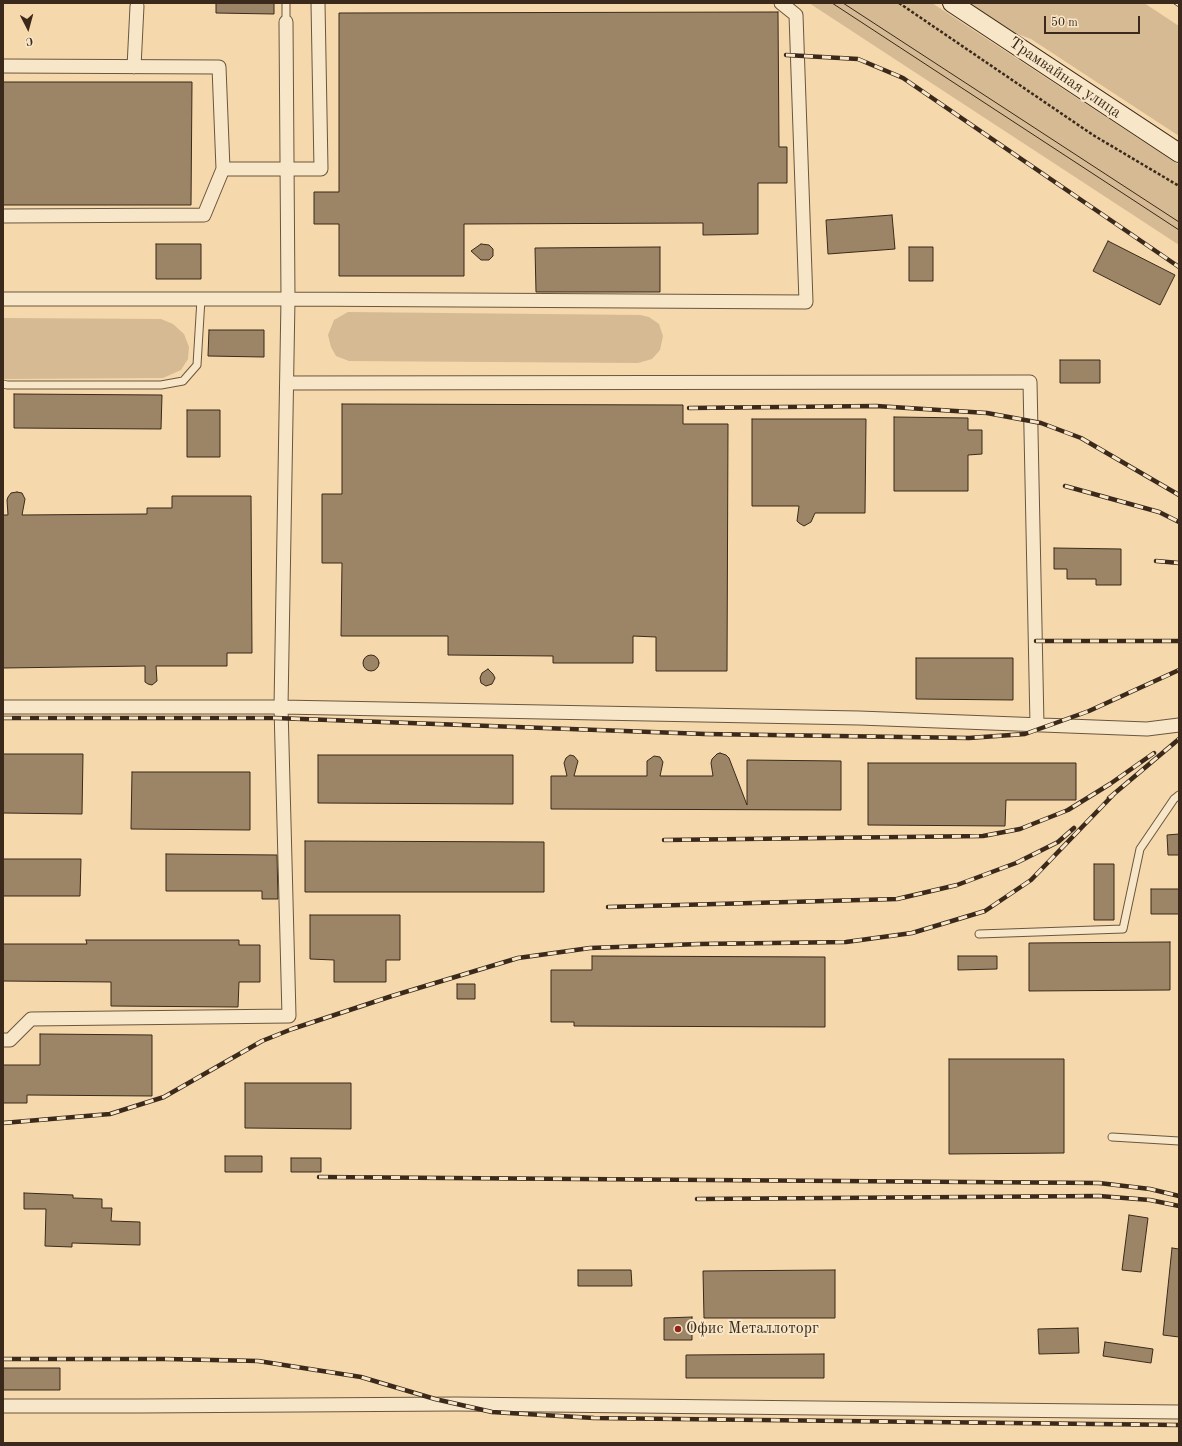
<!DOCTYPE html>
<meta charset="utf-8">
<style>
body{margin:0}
#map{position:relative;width:1182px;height:1446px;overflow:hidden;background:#f5d8ab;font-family:"Old Standard TT",serif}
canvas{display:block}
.frame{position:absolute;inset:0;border:4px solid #3b2a1b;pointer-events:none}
.north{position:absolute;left:8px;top:8px;width:40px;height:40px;-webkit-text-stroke:3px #f8e6c8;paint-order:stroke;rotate:174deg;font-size:11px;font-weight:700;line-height:16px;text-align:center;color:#3b2a1b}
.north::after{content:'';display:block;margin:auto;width:14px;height:18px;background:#3b2a1b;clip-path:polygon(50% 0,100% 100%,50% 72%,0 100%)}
.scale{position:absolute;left:1044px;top:16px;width:96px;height:18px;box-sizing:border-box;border:2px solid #3b2a1b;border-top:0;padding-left:5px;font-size:12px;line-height:14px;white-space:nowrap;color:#3b2a1b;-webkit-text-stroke:3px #f8e6c8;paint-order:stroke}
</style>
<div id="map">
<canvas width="1182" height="1446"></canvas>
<div class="frame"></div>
<div class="north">С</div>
<div class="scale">50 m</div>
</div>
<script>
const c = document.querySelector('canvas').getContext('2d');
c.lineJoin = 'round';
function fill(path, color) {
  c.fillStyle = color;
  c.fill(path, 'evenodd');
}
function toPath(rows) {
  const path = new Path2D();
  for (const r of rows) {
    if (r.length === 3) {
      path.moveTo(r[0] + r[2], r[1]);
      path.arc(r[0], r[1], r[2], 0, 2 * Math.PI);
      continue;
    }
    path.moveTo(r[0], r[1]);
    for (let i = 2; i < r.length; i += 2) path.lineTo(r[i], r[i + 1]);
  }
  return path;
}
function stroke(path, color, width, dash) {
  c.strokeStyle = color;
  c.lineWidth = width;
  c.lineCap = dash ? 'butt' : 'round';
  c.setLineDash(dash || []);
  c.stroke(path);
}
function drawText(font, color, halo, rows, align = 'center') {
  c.font = font + ' "Old Standard TT",serif';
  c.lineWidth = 4;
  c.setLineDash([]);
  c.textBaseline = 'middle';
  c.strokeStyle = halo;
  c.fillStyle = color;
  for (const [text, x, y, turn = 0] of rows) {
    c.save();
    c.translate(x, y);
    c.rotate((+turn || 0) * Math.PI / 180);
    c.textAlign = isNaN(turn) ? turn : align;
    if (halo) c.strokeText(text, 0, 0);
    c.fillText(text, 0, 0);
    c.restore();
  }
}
const green = toPath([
 [809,3,932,3,1179,165,1179,245],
 [971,3,1144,3,1179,26,1179,136,1031,39,999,27],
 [348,312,640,315,649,317,659,324,663,336,660,350,652,359,638,363,349,361,336,356,331,347,328,335,334,320],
 [3,318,161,319,173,324,184,334,189,347,188,359,181,370,163,378,5,379,3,378]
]);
const building = toPath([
 [216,3,274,3,274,14,216,13,216,3],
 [778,12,779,147,787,147,787,183,758,183,758,234,703,235,703,223,464,224,464,276,339,276,339,224,314,224,314,192,339,192,339,13,778,12],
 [3,82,192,82,191,205,3,205,3,82],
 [892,215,895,249,828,254,826,220,892,215],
 [1108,241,1175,275,1160,305,1093,271,1108,241],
 [156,244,201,244,201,279,156,279,156,244],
 [481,244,489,245,493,249,493,256,489,260,481,260,471,251,481,244],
 [660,247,660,292,536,292,535,248,660,247],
 [909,247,933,247,933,281,909,281,909,247],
 [209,330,264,330,264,357,208,356,209,330],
 [1060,360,1100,360,1100,383,1060,383,1060,360],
 [14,394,162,395,161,429,14,428,14,394],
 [342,404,683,405,683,424,728,424,727,671,656,671,656,637,633,636,633,663,553,663,553,656,448,655,448,636,341,636,342,563,322,563,322,494,342,494,342,404],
 [187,410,220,410,220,457,187,457,187,410],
 [894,417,968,418,968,430,982,430,982,454,968,455,968,491,894,491,894,417],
 [752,419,866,419,865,513,815,513,811,522,804,526,799,523,797,521,799,506,752,506,752,419],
 [17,492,22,493,25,499,22,515,147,514,147,508,172,508,172,496,251,496,252,653,227,653,227,666,156,666,157,681,152,685,148,684,145,682,145,666,3,668,3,515,8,515,7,500,8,497,11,493,17,492],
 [1054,548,1121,549,1121,585,1096,585,1096,579,1067,579,1067,569,1054,569,1054,548],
 [371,663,8],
 [916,658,1013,658,1013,700,916,699,916,658],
 [488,669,493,674,495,678,492,684,486,686,481,683,480,678,482,673,488,669],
 [720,753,726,755,729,758,747,805,747,760,841,761,841,810,551,809,551,776,567,776,564,763,566,758,570,755,574,756,578,761,574,776,647,776,647,761,654,756,660,757,663,762,660,776,713,776,711,763,712,759,717,754,720,753],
 [3,754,83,754,82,814,3,813,3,754],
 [318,755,513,755,513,804,318,803,318,755],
 [868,763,1076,763,1076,800,1006,800,1005,826,868,825,868,763],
 [132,772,250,772,250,830,131,829,132,772],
 [1179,834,1179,855,1168,855,1167,835,1179,834],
 [305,841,544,842,544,892,305,892,305,841],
 [166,854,277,855,278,899,262,899,262,891,166,891,166,854],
 [3,859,81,859,80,896,3,896,3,859],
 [1094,864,1114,864,1114,920,1094,920,1094,864],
 [1151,889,1179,889,1179,914,1151,914,1151,889],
 [310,915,400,915,400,960,386,960,386,982,334,982,334,960,310,959,310,915],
 [86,940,239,940,239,945,260,945,260,982,239,982,238,1007,111,1006,111,982,3,981,3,944,87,944,86,940],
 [1170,942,1170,990,1029,991,1029,943,1170,942],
 [592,956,825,957,825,1027,574,1026,574,1022,551,1022,551,970,592,970,592,956],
 [958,956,997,956,997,969,958,970,958,956],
 [457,984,475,984,475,999,457,999,457,984],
 [40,1034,152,1035,152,1096,27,1095,27,1103,3,1103,3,1065,40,1065,40,1034],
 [949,1059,1064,1059,1064,1153,949,1154,949,1059],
 [245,1083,351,1083,351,1129,245,1128,245,1083],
 [225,1156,262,1156,262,1172,225,1172,225,1156],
 [291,1158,321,1158,321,1172,291,1172,291,1158],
 [24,1193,73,1195,73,1198,102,1199,102,1208,112,1208,111,1221,140,1222,140,1245,72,1243,72,1247,45,1246,46,1209,24,1209,24,1193],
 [1129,1215,1148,1218,1141,1272,1122,1270,1129,1215],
 [1172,1248,1179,1249,1179,1337,1163,1335,1172,1248],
 [578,1270,631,1270,632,1286,578,1286,578,1270],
 [835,1270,835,1318,704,1318,703,1271,835,1270],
 [692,1317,692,1340,664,1340,664,1318,692,1317],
 [1078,1328,1079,1353,1039,1354,1038,1329,1078,1328],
 [1105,1342,1153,1349,1151,1363,1103,1356,1105,1342],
 [824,1354,824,1378,686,1378,686,1355,824,1354],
 [3,1368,60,1368,60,1390,3,1390,3,1368]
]);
const path = toPath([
 [899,3,1093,135,1179,186]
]);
const service = toPath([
 [286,3,286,22],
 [3,384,7,385,161,385,183,381,197,365,201,299],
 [979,934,1123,929,1140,849,1174,799,1179,795],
 [1112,1137,1179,1141]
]);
const minor = toPath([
 [286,22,288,299,806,302,796,15,781,3],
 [3,66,219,67,223,169,204,215,3,216],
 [134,67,137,6],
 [223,169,321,169,318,3],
 [3,299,288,299,281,707,3,707],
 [287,383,1030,382,1037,725],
 [3,1040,10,1040,31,1019,289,1016,281,707,859,718,1147,729,1179,725],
 [3,1406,139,1406,456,1404,1179,1412]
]);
const secondary = toPath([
 [952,3,1179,153]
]);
const tram = toPath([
 [832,3,1179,230],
 [843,3,1179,222]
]);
const rail = toPath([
 [1176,3,1179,5],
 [786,55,858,59,903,78,1179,267],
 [689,408,876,406,987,413,1041,423,1081,438,1179,495],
 [1065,486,1159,512,1179,522],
 [1156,561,1179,563],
 [1036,641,1179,641],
 [3,718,275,718,705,734,969,738,1025,734,1089,711,1179,670],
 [1109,798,1179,739],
 [664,840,983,836,1020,829,1068,810,1110,784,1154,753],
 [608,907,897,899,957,885,1016,863,1058,842,1074,828],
 [3,1123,110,1114,164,1097,262,1041,292,1029,392,996,518,958,590,948,699,944,846,942,912,933,985,911,1031,880,1113,795],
 [319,1177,1099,1183,1150,1189,1179,1196],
 [697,1199,1099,1196,1150,1200,1179,1206],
 [3,1359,167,1359,258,1361,361,1377,435,1399,492,1412,594,1418,1179,1425]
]);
const markers = [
 [678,1329,4,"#8f2418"]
];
const streetNames = [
 ["Трамвайная улица",1065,78,34]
];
const poiNames = [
 ["Офис Металлоторг",686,1329]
];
fill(green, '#d5ba93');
fill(building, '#9c8466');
stroke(building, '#3b2a1b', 1);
stroke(service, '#6a563f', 9);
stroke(minor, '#6a563f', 15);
stroke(secondary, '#3b2a1b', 20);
stroke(path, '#3b2a1b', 2.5, [3, 2]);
stroke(service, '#f8e6c8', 7);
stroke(minor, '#f8e6c8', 13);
stroke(secondary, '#f8e6c8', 18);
stroke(tram, '#3b2a1b', 1);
stroke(rail, '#3b2a1b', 4.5);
stroke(rail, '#f8e6c8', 3, [9]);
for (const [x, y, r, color] of markers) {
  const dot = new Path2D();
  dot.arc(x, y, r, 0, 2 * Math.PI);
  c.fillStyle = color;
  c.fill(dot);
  stroke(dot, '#f8e6c8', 1.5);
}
drawText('16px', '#3b2a1b', '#f8e6c8', streetNames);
drawText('16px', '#3b2a1b', '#f8e6c8', poiNames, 'left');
</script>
